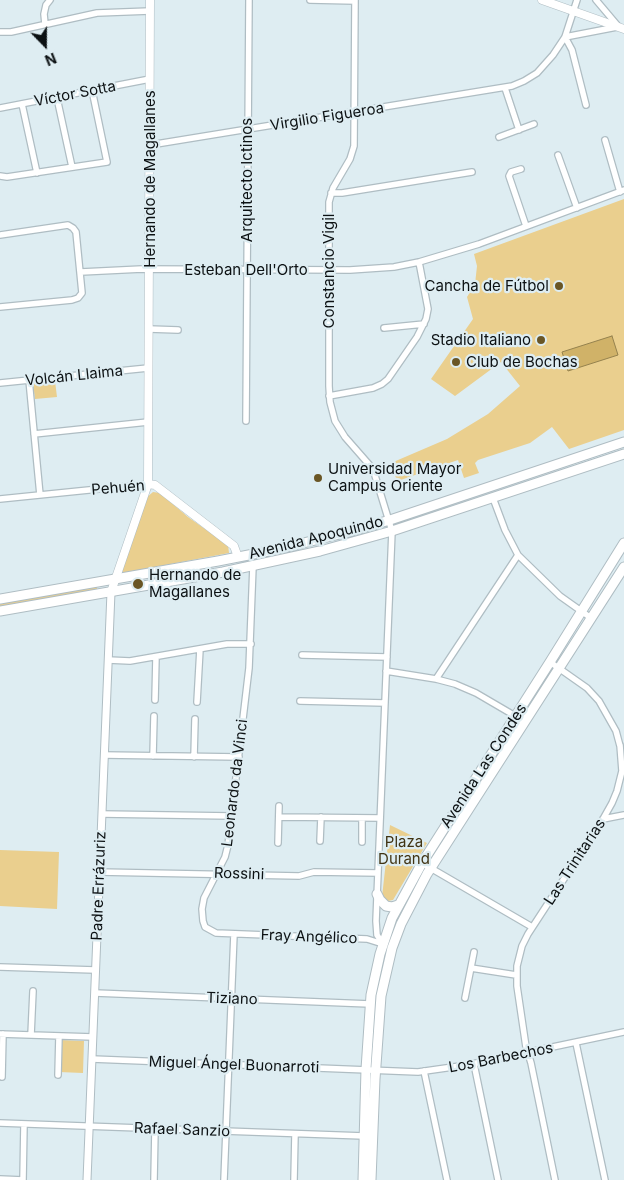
<!DOCTYPE html>
<meta charset="utf-8">
<style>
body{margin:0}
#map{position:relative;width:624px;height:1180px;overflow:hidden;background:#deedf2;font-family:Inter,sans-serif}
canvas{display:block}
.north{position:absolute;left:20px;top:20px;width:50px;height:50px;-webkit-text-stroke:4px #deedf2;paint-order:stroke;rotate:158deg;font-size:14px;font-weight:700;line-height:20px;text-align:center;color:#0c1113}
.north::after{content:'';display:block;margin:auto;width:18px;height:22px;background:#0c1113;clip-path:polygon(50% 0,100% 100%,50% 72%,0 100%)}
</style>
<div id="map">
<canvas width="624" height="1180"></canvas>
<div class="north">N</div>
</div>
<script>
const c = document.querySelector('canvas').getContext('2d');
c.lineJoin = 'round';
function fill(path, color) {
  c.fillStyle = color;
  c.fill(path, 'evenodd');
}
function toPath(rows) {
  const path = new Path2D();
  for (const r of rows) {
    path.moveTo(r[0], r[1]);
    for (let i = 2; i < r.length; i += 2) path.lineTo(r[i], r[i + 1]);
  }
  return path;
}
function stroke(path, color, width, dash) {
  c.strokeStyle = color;
  c.lineWidth = width;
  c.lineCap = dash ? 'butt' : 'round';
  c.setLineDash(dash || []);
  c.stroke(path);
}
function drawText(font, color, halo, rows, align = 'center') {
  c.font = font + ' Inter,sans-serif';
  c.lineWidth = 4.5;
  c.setLineDash([]);
  c.textBaseline = 'middle';
  c.strokeStyle = halo;
  c.fillStyle = color;
  for (const [text, x, y, turn = 0] of rows) {
    c.save();
    c.translate(x, y);
    c.rotate((+turn || 0) * Math.PI / 180);
    c.textAlign = isNaN(turn) ? turn : align;
    if (halo) c.strokeText(text, 0, 0);
    c.fillText(text, 0, 0);
    c.restore();
  }
}
const green = toPath([
 [624,199,624,430,569,449,552,427,530,443,478,460,475,463,479,473,464,478,458,460,392,483,392,480,396,478,391,463,447,439,488,414,520,386,501,362,455,396,431,379,473,319,467,297,475,284,477,266,474,254],
 [55,381,57,397,35,399,33,383],
 [153,492,160,493,188,517,228,545,229,553,123,573,122,569,146,498],
 [97,586,97,590,0,607,0,603],
 [390,825,427,843,393,900,388,901,382,897],
 [0,850,59,852,57,909,0,906],
 [60,1040,84,1041,83,1073,59,1072]
]);
const water = toPath([
 [612,336,618,355,568,371,562,352,612,336]
]);
const minor = toPath([
 [310,0,355,1],
 [355,0,354,146,350,159,333,188,329,202,329,386,330,402,335,421,345,437,373,469,392,531,376,921,377,935,383,944],
 [596,0,618,26],
 [45,24,44,14,46,5,50,0],
 [0,32,11,32,97,13,150,11],
 [565,37,572,50,586,105],
 [565,37,617,27],
 [505,88,519,130],
 [57,98,72,167],
 [22,104,37,173],
 [0,108,150,79],
 [499,137,534,124],
 [605,140,620,192],
 [150,145,512,86,524,81,537,73,553,55,565,37,577,0],
 [558,155,577,208],
 [521,169,511,172,509,176,526,226],
 [0,176,7,177,107,162,92,90],
 [331,193,342,193,472,172],
 [0,235,68,225,73,228,76,232,82,293,78,298,72,300,0,307],
 [81,272,142,269,350,270,394,267,419,262,479,244,624,190],
 [384,328,424,324],
 [149,329,178,330],
 [29,380,40,495],
 [0,383,148,368],
 [329,396,373,388,382,384,388,379,417,337,426,319,428,309,419,262],
 [246,421,249,0],
 [34,434,148,422],
 [493,498,505,530,518,555,560,596,591,618],
 [0,499,148,484],
 [253,566,249,668,228,845,225,857,204,898,202,909,203,921,205,927,216,933,367,939,383,944],
 [302,655,387,657],
 [108,660,130,661,227,644,251,644],
 [550,662,587,688,599,701,616,731,620,746],
 [386,671,436,679,455,684,476,693,517,717],
 [436,679,518,555],
 [155,700,156,657],
 [300,701,385,703],
 [197,702,200,649],
 [104,755,239,757],
 [153,756,154,716],
 [194,757,195,719],
 [102,814,231,816],
 [279,817,380,818],
 [603,819,624,815],
 [320,841,321,817],
 [362,842,362,818],
 [278,843,279,806],
 [422,863,532,927],
 [99,872,299,876,314,872,378,873],
 [0,967,95,970],
 [471,968,516,975],
 [95,993,370,1004],
 [465,998,474,952],
 [0,1034,93,1037],
 [31,1035,33,991],
 [576,1043,605,1180],
 [92,1059,418,1072,467,1065,624,1032],
 [474,1064,498,1180],
 [424,1071,447,1180],
 [58,1075,59,1036],
 [2,1077,3,1034],
 [0,1123,364,1136],
 [0,1179,23,1180],
 [23,1180,24,1124],
 [154,1180,155,1129],
 [224,1180,234,934],
 [294,1180,295,1134],
 [555,1180,531,1063,526,1047,517,986,517,966,522,946,528,934,603,819,612,803,617,791,622,771,620,745]
]);
const tertiary = toPath([
 [87,1180,111,592]
]);
const secondary = toPath([
 [542,0,624,29],
 [148,484,155,485,234,546,238,557],
 [111,592,148,484,150,0]
]);
const primary = toPath([
 [0,599,218,561,279,549,344,533,390,520,624,442],
 [0,611,223,572,320,551,392,531,624,454],
 [377,894,380,900,386,906,392,907,398,905],
 [363,1180,366,1069,371,995,380,954,392,918,422,863,550,662,624,543],
 [371,1180,375,1079,381,996,392,948,401,924,427,874,624,567]
]);
const markers = [
 [559,286,5,"#6a5625"],
 [541,340,5,"#6a5625"],
 [456,362,5,"#6a5625"],
 [318,478,5,"#6a5625"],
 [138,584,6,"#6a5625"]
];
const streetNames = [
 ["Víctor Sotta",75,94,-11],
 ["Virgilio Figueroa",327,117,-9],
 ["Hernando de Magallanes",150,179,-90],
 ["Arquitecto Ictinos",247,180,-90],
 ["Esteban Dell'Orto",246,270],
 ["Constancio Vigil",329,271,-90],
 ["Volcán Llaima",74,376,-6],
 ["Pehuén",118,488,-5],
 ["Avenida Apoquindo",316,538,-14],
 ["Avenida Las Condes",484,766,-57],
 ["Leonardo da Vinci",235,783,-83],
 ["Las Trinitarias",575,862,-57],
 ["Rossini",239,874,2],
 ["Padre Errázuriz",99,886,-88],
 ["Fray Angélico",309,937,2],
 ["Tiziano",232,999,2],
 ["Los Barbechos",501,1058,-11],
 ["Miguel Ángel Buonarroti",234,1065,2],
 ["Rafael Sanzio",182,1130,2]
];
const poiNames = [
 ["Cancha de Fútbol",549,286,"right"],
 ["Stadio Italiano",531,340,"right"],
 ["Club de Bochas",466,362],
 ["Universidad Mayor",328,469],
 ["Campus Oriente",328,486],
 ["Hernando de",149,575],
 ["Magallanes",149,592]
];
const parkNames = [
 ["Plaza",404,842],
 ["Durand",404,859]
];
fill(green, '#eacf8e');
fill(water, '#d0b268');
stroke(water, '#95824e', 1);
stroke(minor, '#afbdc3', 8);
stroke(tertiary, '#afbdc3', 9);
stroke(secondary, '#afbdc3', 9);
stroke(primary, '#afbdc3', 11);
stroke(minor, '#fff', 5.5);
stroke(tertiary, '#fff', 7);
stroke(secondary, '#fff', 8);
stroke(primary, '#fff', 9);
for (const [x, y, r, color] of markers) {
  const dot = new Path2D();
  dot.arc(x, y, r, 0, 2 * Math.PI);
  c.fillStyle = color;
  c.fill(dot);
  stroke(dot, '#deedf2', 2);
}
drawText('15px', '#0c1113', '#deedf2', streetNames);
drawText('15px', '#0c1113', '#deedf2', poiNames, 'left');
drawText('15px', '#413414', '#deedf2', parkNames);
</script>
